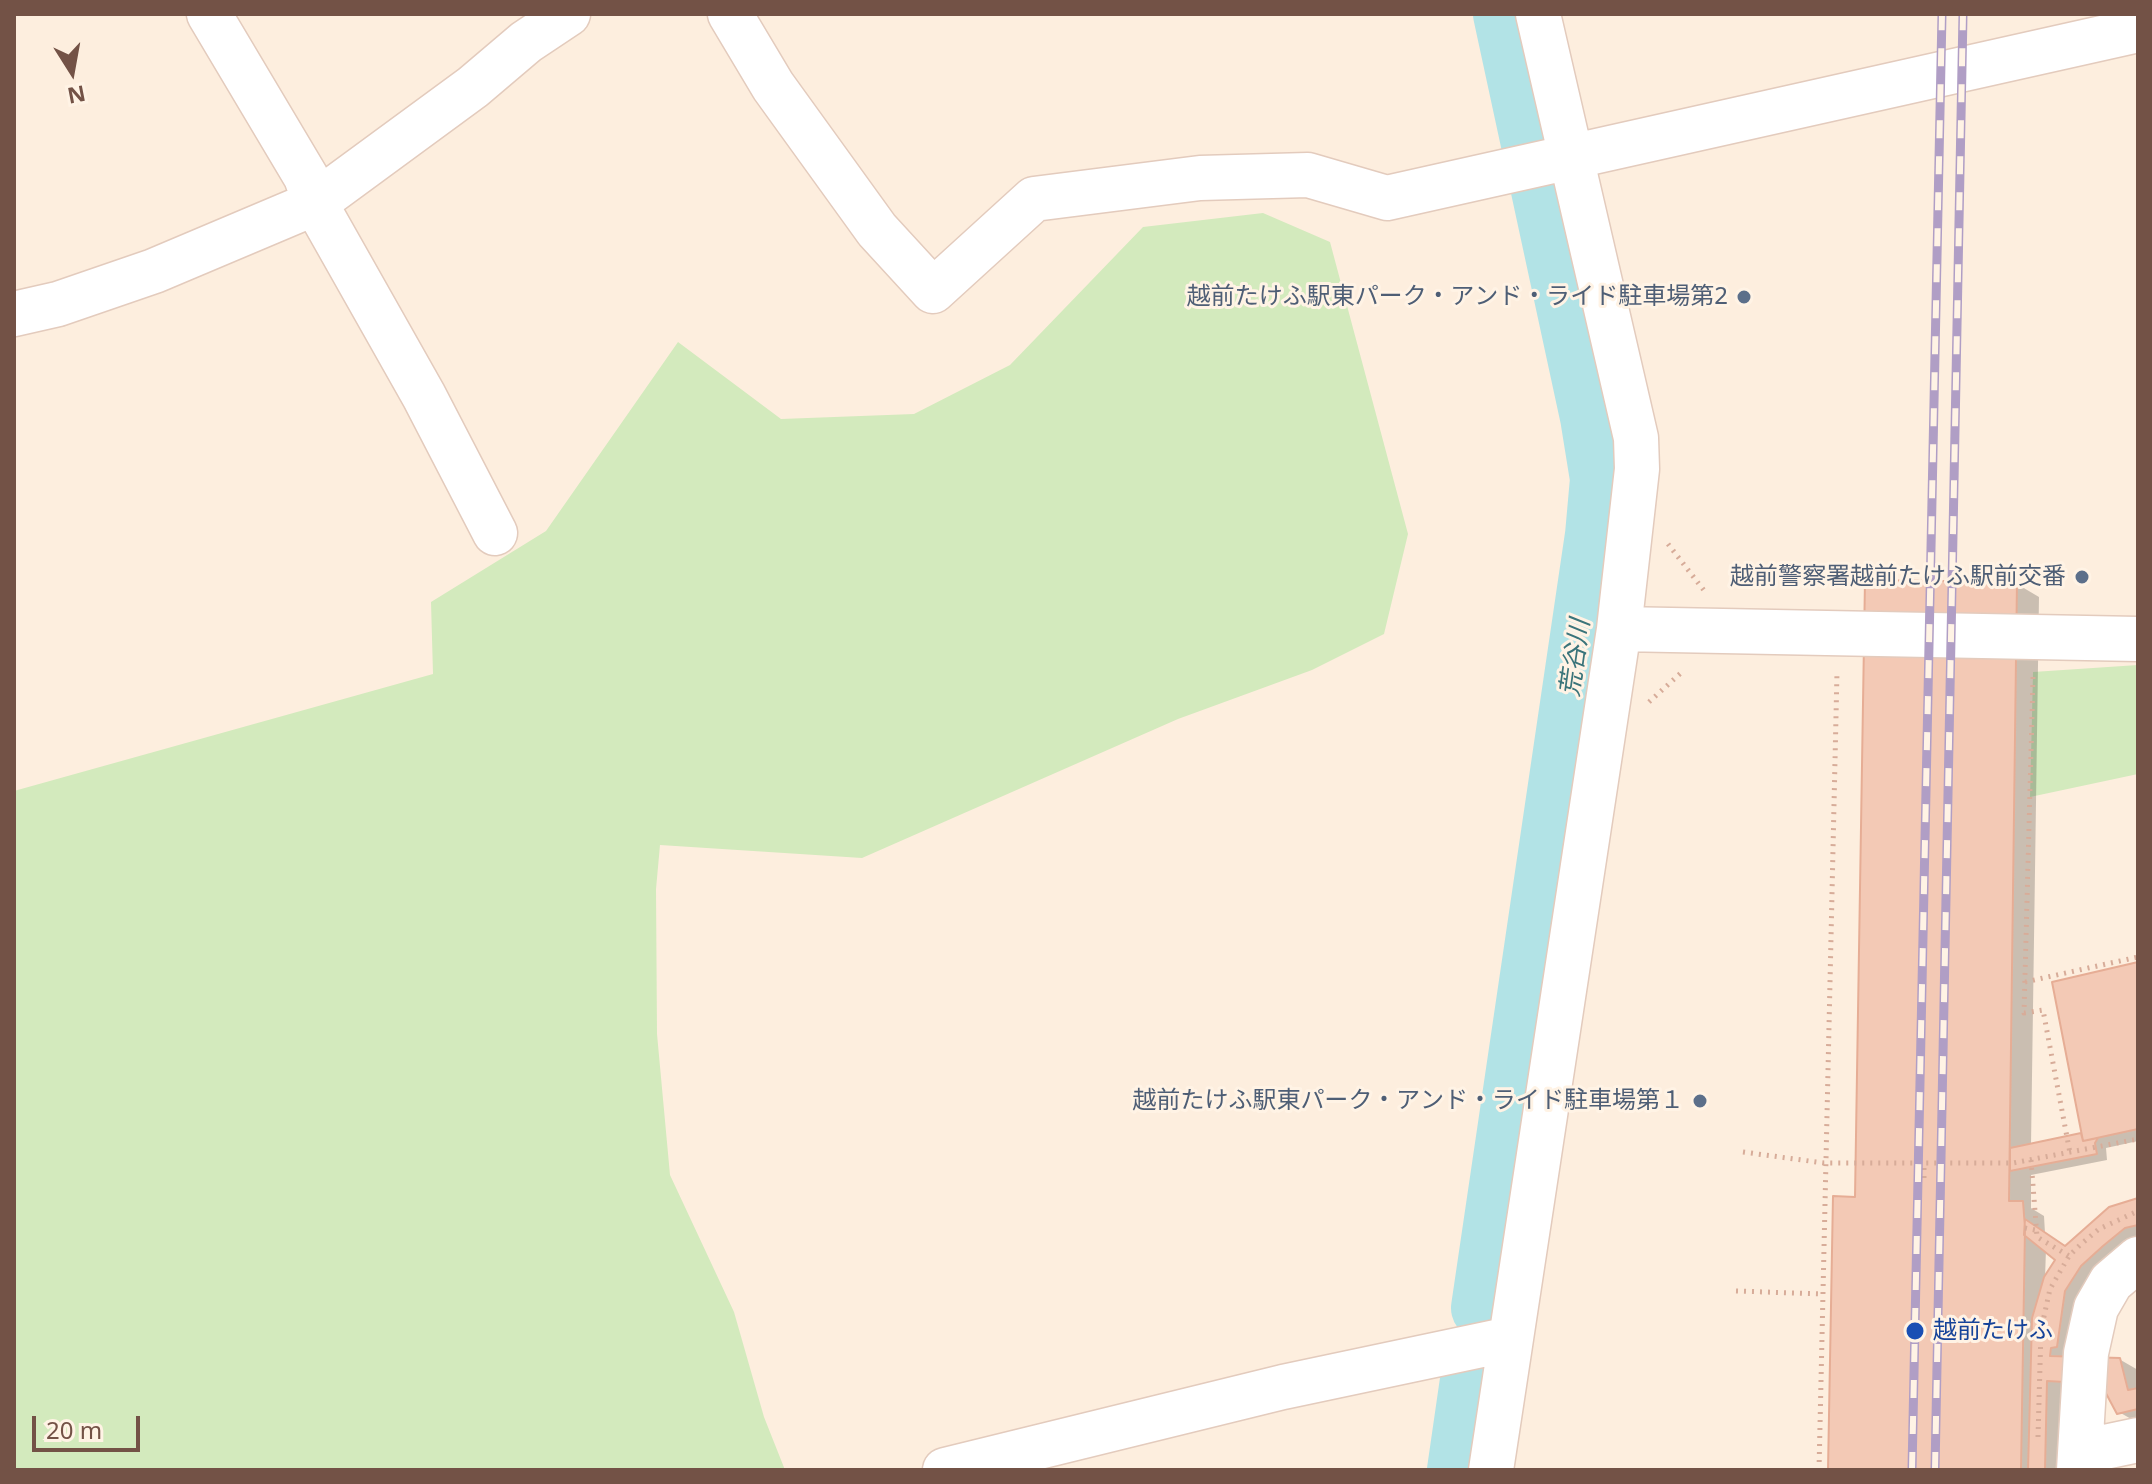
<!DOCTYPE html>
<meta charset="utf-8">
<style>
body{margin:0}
#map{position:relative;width:2152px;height:1484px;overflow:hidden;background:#fdeede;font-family:"Noto Sans",sans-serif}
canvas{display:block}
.frame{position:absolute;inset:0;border:16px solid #735246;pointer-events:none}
.north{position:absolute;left:32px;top:32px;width:80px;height:80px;-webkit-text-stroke:6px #fff3e5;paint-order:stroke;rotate:169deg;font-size:22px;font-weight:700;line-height:32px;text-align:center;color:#735246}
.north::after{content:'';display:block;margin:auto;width:28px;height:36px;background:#735246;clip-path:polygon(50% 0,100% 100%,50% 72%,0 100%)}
.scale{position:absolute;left:32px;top:1416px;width:108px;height:36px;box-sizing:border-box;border:4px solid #735246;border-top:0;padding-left:10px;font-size:24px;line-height:28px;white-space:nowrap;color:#735246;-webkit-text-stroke:6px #fff3e5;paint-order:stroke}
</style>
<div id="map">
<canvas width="2152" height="1484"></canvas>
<div class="frame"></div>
<div class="north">N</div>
<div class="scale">20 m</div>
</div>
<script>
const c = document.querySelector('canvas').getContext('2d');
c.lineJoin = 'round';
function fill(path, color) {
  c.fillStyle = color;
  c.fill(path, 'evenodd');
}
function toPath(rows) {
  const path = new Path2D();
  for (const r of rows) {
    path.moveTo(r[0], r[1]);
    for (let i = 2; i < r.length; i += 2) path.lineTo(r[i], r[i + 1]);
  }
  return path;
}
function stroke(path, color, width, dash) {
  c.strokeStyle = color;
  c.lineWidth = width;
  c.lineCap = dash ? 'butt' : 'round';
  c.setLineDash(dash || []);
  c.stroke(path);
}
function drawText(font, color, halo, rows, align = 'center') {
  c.font = font + ' "Noto Sans","Noto Sans JP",sans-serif';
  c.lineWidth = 6;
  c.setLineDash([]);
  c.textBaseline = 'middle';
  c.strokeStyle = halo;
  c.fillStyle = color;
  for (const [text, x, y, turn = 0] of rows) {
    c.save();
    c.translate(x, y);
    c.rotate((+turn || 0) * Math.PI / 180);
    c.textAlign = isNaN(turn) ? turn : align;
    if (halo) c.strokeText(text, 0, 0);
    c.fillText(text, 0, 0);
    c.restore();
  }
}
const green = toPath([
 [1263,213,1330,242,1408,534,1384,634,1312,670,1178,719,862,858,660,845,656,889,657,1034,670,1175,734,1312,764,1417,785,1470,14,1470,14,791,433,674,431,602,546,531,678,342,781,419,914,414,1010,365,1143,227],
 [2138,665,2138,774,2030,797,2033,672]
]);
const shadow = toPath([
 [2017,584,2039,597,2031,1145,2084,1135,2138,964,2138,1141,2106,1148,2107,1160,2031,1175,2031,1208,2044,1216,2045,1233,2066,1247,2138,1200,2138,1248,2078,1359,2119,1359,2138,1370,2138,1423,2119,1412,2109,1394,2068,1393,2067,1470,1830,1470,1857,1199],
 [2046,1249,2058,1259,2045,1279]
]);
const river = toPath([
 [1483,1308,1597,535,1602,479,1592,417,1505,14],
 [1459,1470,1472,1380]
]);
const building = toPath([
 [1865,580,2017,582,2009,1201,2023,1201,2025,1228,2021,1470,1828,1470,1833,1196,1855,1197,1865,580],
 [2138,962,2138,1129,2083,1141,2052,982,2138,962],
 [2081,1133,2083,1141,2098,1138,2095,1143,2097,1154,2010,1171,2010,1148,2081,1133],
 [2138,1198,2138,1225,2125,1228,2103,1246,2081,1266,2065,1291,2057,1347,2051,1348,2050,1356,2120,1358,2128,1390,2138,1388,2138,1409,2117,1414,2101,1384,2047,1381,2045,1470,2028,1470,2032,1318,2044,1277,2055,1260,2024,1235,2025,1219,2065,1246,2109,1207,2138,1198]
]);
const path = toPath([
 [1668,544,1706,593],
 [2033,677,2024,1013,2043,1010,2070,1153],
 [1649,702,1683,671],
 [2025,982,2138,957],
 [1743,1152,1824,1163,2013,1163,2138,1139],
 [2031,1160,2037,1237,2069,1256],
 [1924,1178,1924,1165],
 [2025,1228,2035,1230],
 [1736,1291,1823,1294],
 [2038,1437,2041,1330,2050,1289,2069,1256,2080,1245,2099,1229,2138,1211],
 [1819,1470,1837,672]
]);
const minor = toPath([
 [209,14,306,177,315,203,424,396,495,533],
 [730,14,773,86,877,230,933,291,1034,199,1200,178,1308,175,1387,198,2138,30],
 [14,314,58,304,154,271,315,203,473,87,526,42,568,14],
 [1619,629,2138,639],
 [2081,1452,2138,1440],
 [945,1470,1283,1387,1510,1339],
 [1491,1470,1619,629,1637,469,1636,438,1538,14],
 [2079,1470,2086,1353,2096,1308,2111,1282,2138,1259]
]);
const rail = toPath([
 [1912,1470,1942,14],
 [1935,1470,1963,14]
]);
const markers = [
 [1744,297,8,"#5c6f8a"],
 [2082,577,8,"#5c6f8a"],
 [1700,1101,8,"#5c6f8a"],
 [1915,1331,10,"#1a4fb4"]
];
const serviceNames = [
 ["越前たけふ駅東パーク・アンド・ライド駐車場第2",1728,297],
 ["越前警察署越前たけふ駅前交番",2066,577],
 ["越前たけふ駅東パーク・アンド・ライド駐車場第１",1684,1101]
];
const transitNames = [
 ["越前たけふ",1933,1331]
];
const waterNames = [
 ["荒谷川",1576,658,-82]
];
fill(green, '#d3eabd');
fill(shadow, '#0003');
stroke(river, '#b2e3e6', 64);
fill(building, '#f3c9b5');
stroke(building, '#e6ad95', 2);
stroke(minor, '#e3cbbd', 47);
stroke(path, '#d7ac99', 5, [2, 6]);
stroke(minor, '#fff', 44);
stroke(rail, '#b09ec5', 9);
stroke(rail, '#fff3e5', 6, [18]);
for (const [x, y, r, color] of markers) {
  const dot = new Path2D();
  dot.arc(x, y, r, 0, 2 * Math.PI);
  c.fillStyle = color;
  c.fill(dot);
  stroke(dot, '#fff3e5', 3);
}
drawText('24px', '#4e5e75', '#fff3e5', serviceNames, 'right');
drawText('24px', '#164399', '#fff3e5', transitNames, 'left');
drawText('italic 26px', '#3a747a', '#fff3e5', waterNames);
</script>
